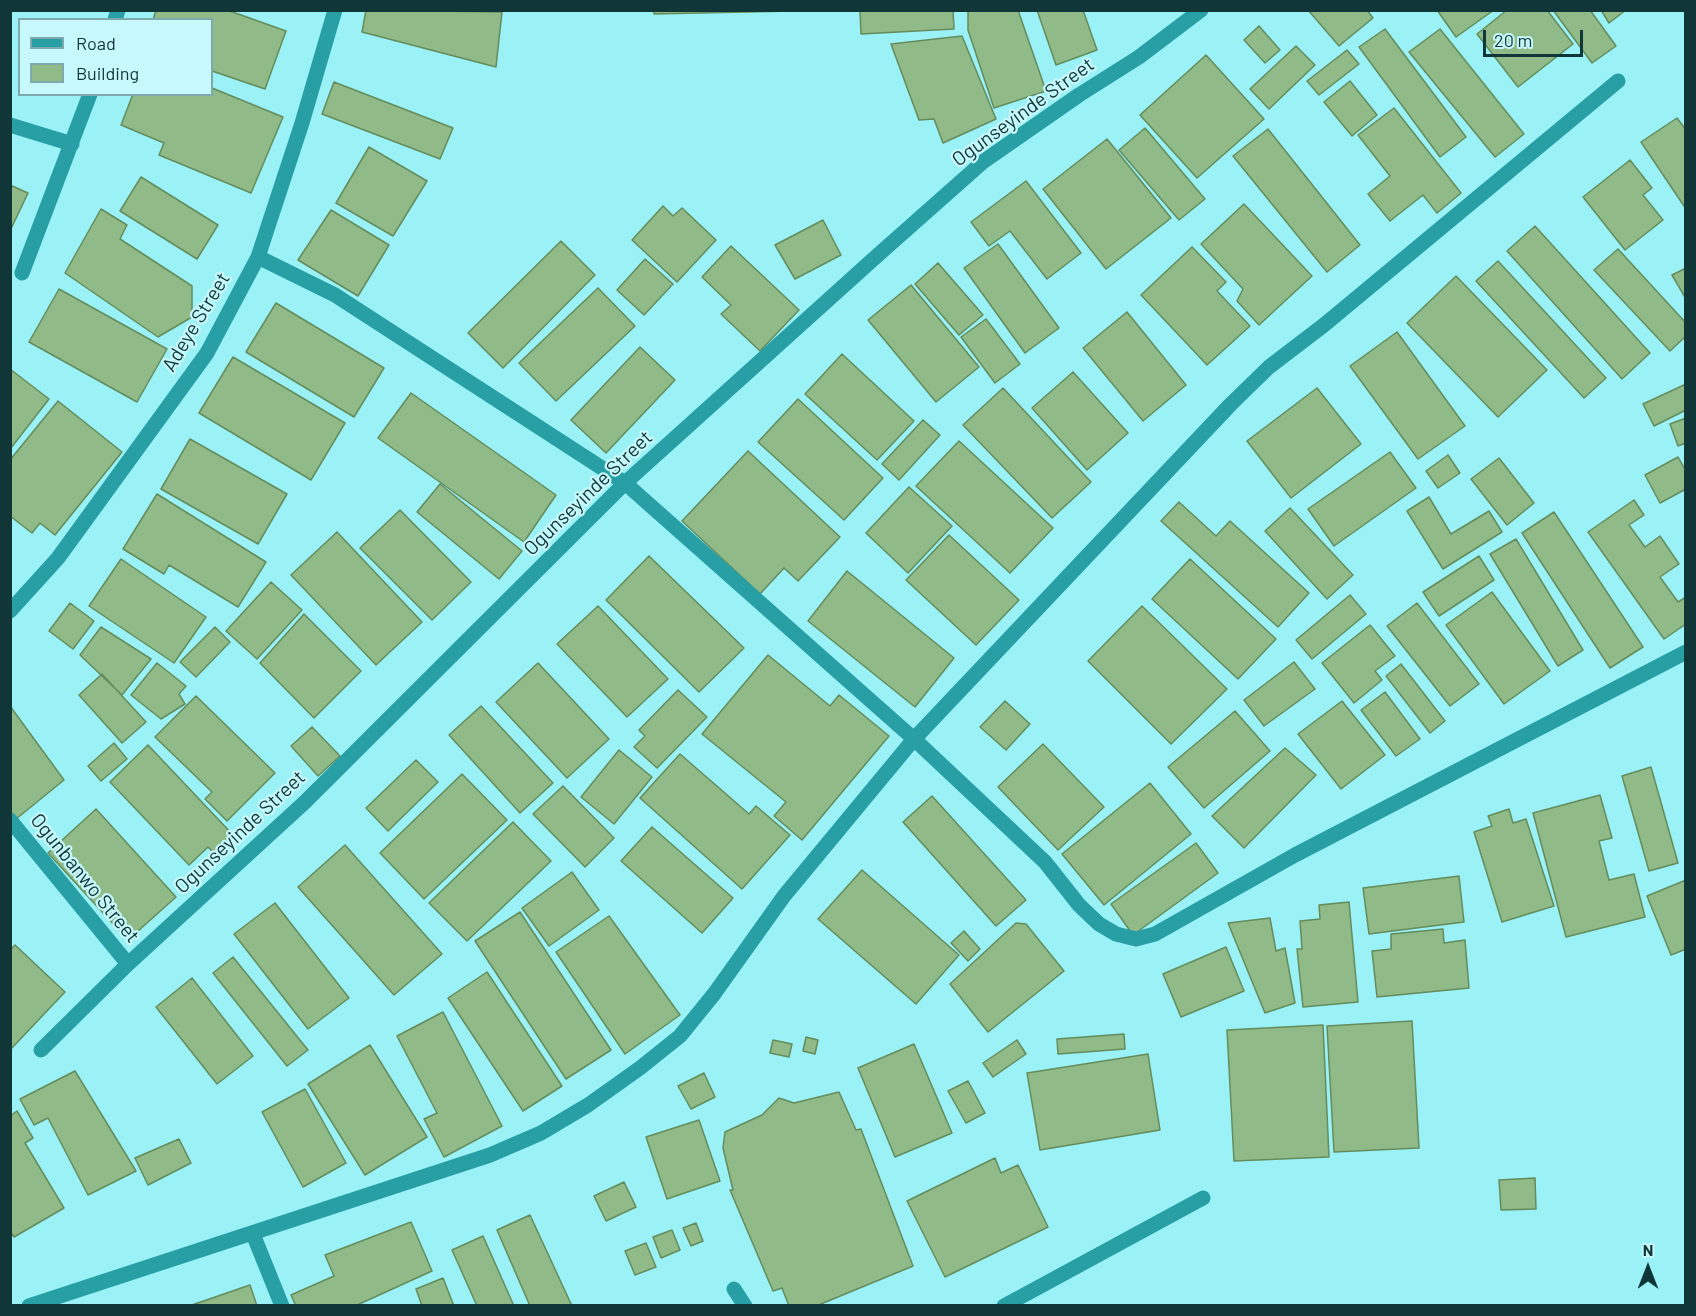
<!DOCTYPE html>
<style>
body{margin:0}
#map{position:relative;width:1696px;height:1316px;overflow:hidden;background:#9af2f7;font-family:Barlow,sans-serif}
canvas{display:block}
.frame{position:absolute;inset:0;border:12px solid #103638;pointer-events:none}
.legend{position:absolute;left:18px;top:18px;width:195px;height:78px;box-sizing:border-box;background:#c7f8fb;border:2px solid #7eaaad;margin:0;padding:8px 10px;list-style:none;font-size:18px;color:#103638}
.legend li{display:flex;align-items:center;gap:12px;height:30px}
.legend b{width:30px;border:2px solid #7eaaad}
.north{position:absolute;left:1618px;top:1238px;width:60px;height:60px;-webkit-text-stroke:4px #c7f8fb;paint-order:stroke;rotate:0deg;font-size:16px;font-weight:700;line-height:24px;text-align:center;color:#103638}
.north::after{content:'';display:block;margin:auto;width:21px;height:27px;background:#103638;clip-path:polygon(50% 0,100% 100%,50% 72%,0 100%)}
.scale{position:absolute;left:1483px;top:30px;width:100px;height:27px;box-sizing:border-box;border:3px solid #103638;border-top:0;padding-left:8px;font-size:18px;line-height:21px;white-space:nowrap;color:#103638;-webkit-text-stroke:4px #c7f8fb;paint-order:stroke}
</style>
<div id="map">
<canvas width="1696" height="1316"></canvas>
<div class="frame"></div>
<ul class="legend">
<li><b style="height:8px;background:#279fa5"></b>Road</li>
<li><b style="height:16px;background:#90ba87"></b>Building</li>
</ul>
<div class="north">N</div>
<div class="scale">20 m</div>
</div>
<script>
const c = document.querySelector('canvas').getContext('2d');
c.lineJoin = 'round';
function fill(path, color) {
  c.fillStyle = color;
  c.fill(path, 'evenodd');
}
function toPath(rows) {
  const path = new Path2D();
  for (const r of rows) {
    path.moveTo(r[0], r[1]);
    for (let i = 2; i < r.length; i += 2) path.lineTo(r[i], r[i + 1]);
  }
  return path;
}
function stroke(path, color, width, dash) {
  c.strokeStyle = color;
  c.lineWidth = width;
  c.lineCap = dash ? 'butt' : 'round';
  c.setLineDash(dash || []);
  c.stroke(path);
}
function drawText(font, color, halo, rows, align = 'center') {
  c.font = font + ' Barlow,sans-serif';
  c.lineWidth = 4.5;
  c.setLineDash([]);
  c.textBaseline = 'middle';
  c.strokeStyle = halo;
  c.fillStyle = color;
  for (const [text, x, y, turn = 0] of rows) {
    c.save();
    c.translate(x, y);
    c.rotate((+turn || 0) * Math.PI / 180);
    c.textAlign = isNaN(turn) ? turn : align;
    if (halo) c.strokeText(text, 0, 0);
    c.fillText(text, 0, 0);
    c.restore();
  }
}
const building = toPath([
 [156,10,227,10,286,31,265,89,212,71,212,20,153,20,156,10],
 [366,10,502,12,496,67,362,32,366,10],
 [654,10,792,10,792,11,654,14,654,10],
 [860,10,953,10,954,29,861,34,860,10],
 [968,10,1018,10,1046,91,994,108,968,30,968,10],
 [1037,10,1083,10,1097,50,1056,65,1037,10],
 [1308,10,1367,10,1373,18,1339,46,1308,10],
 [1437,10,1494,10,1456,37,1437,10],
 [1507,10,1547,10,1573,44,1518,87,1477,34,1507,10],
 [1553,10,1590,10,1616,46,1592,63,1553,10],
 [1601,10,1626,10,1609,23,1601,10],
 [1259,26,1280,50,1265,63,1244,40,1259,26],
 [1385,29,1466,137,1440,157,1359,47,1385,29],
 [1440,29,1524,134,1495,157,1409,52,1440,29],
 [962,36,996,119,943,143,934,119,919,120,891,44,962,36],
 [1296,46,1315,65,1269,109,1250,89,1296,46],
 [1347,50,1359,64,1319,95,1307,81,1347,50],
 [1206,55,1264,119,1197,178,1140,115,1206,55],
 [1350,81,1377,115,1352,136,1324,102,1350,81],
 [334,82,453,128,440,159,322,114,334,82],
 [212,88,283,117,251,193,159,155,164,143,121,125,133,94,212,94,212,88],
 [1394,108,1461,193,1437,213,1423,195,1390,221,1368,194,1390,176,1358,135,1394,108],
 [1677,118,1686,130,1686,209,1641,142,1677,118],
 [1145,128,1205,199,1179,220,1119,150,1145,128],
 [1268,129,1360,245,1327,272,1233,156,1268,129],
 [1107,139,1171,218,1106,269,1043,189,1107,139],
 [369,147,427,181,393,236,336,203,369,147],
 [1630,160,1652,188,1643,195,1663,220,1625,250,1583,197,1630,160],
 [141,177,218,225,197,259,120,211,141,177],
 [1026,181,1081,253,1047,279,1010,231,989,246,971,222,1026,181],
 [10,185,28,193,10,231,10,185],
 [1244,204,1312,276,1259,325,1237,301,1243,289,1201,244,1244,204],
 [663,206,673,216,682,208,716,240,677,282,632,240,663,206],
 [101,209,127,225,120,239,192,286,192,317,158,337,65,273,101,209],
 [331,210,389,245,358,296,298,260,331,210],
 [823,220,841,255,795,279,775,245,823,220],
 [1535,226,1650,353,1622,379,1507,251,1535,226],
 [561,241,595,275,503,368,468,333,561,241],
 [998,244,1059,328,1025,353,964,268,998,244],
 [731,246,799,310,760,351,721,314,731,305,702,277,731,246],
 [1192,247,1226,282,1217,291,1250,326,1207,365,1141,295,1192,247],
 [1618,249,1686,323,1686,336,1670,351,1594,270,1618,249],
 [645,259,673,284,644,315,617,290,645,259],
 [1498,261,1606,378,1584,398,1476,281,1498,261],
 [938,263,983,315,959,335,915,284,938,263],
 [1686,268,1686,299,1672,275,1686,268],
 [1456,276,1547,370,1498,417,1407,323,1456,276],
 [911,285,979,367,936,402,868,320,911,285],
 [598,288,635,326,556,401,519,363,598,288],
 [59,289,167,349,137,402,29,342,59,289],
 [276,303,384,368,354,417,246,352,276,303],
 [1127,312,1186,385,1143,421,1083,348,1127,312],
 [986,319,1020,364,995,383,961,337,986,319],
 [1397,332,1465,426,1418,459,1350,366,1397,332],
 [640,347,675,380,606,453,571,420,640,347],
 [842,354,914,421,877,460,805,394,842,354],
 [233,357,345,423,311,480,199,413,233,357],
 [10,369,49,399,11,448,10,448,10,369],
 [1073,372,1128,433,1087,470,1032,408,1073,372],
 [1686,384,1686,410,1654,426,1643,404,1686,384],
 [1003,388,1091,482,1052,518,963,425,1003,388],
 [1317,388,1361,444,1291,498,1247,441,1317,388],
 [411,393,556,495,524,542,378,438,411,393],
 [798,399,883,478,844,520,758,442,798,399],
 [58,401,122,452,55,535,40,523,32,533,10,516,10,460,58,401],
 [1686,418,1686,443,1678,446,1670,424,1686,418],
 [923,420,940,435,899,480,882,464,923,420],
 [190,439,287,494,258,544,161,489,190,439],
 [959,441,1053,528,1010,573,916,486,959,441],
 [748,451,840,537,798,581,784,568,760,594,682,521,748,451],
 [1390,452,1416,488,1334,546,1308,509,1390,452],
 [1448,455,1460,473,1438,488,1426,471,1448,455],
 [1678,457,1686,471,1686,489,1660,503,1645,475,1678,457],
 [1499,458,1534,503,1507,525,1471,479,1499,458],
 [440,484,522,551,499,579,417,512,440,484],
 [909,487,952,526,908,573,866,533,909,487],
 [157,494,266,562,238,607,169,565,164,574,123,549,157,494],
 [1429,497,1451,534,1489,511,1502,532,1443,569,1407,511,1429,497],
 [1634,500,1644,515,1629,525,1645,547,1660,536,1679,564,1660,577,1678,602,1686,597,1686,624,1664,639,1588,532,1634,500],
 [1179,502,1216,536,1230,521,1309,593,1278,627,1161,521,1179,502],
 [1290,508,1353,575,1327,599,1265,531,1290,508],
 [400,510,471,582,432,620,360,548,400,510],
 [1554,512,1643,647,1610,668,1522,533,1554,512],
 [337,532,422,622,376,665,291,575,337,532],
 [949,535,1019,600,976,645,906,580,949,535],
 [1516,539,1583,650,1558,666,1490,554,1516,539],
 [649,556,744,648,699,692,606,600,649,556],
 [1479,556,1494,580,1439,616,1423,592,1479,556],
 [121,559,206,617,174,663,89,606,121,559],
 [1190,559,1276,639,1238,679,1152,599,1190,559],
 [847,571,954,658,915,707,808,621,847,571],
 [271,582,302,610,257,659,226,631,271,582],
 [1492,592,1550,671,1504,704,1446,625,1492,592],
 [1350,595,1366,614,1312,659,1296,640,1350,595],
 [70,603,94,621,73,649,49,631,70,603],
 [1417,603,1479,684,1450,706,1387,626,1417,603],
 [598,606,668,679,627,717,557,644,598,606],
 [1142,606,1227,689,1171,744,1088,661,1142,606],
 [304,614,361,671,314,718,260,663,304,614],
 [1370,625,1395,656,1375,671,1382,680,1354,703,1322,663,1370,625],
 [101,627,151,659,122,695,80,655,101,627],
 [215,627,230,642,196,677,180,662,215,627],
 [768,655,830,706,839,695,889,736,802,840,774,816,786,802,702,734,768,655],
 [1294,662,1315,689,1264,726,1244,700,1294,662],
 [157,663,186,686,179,694,185,704,161,719,131,695,157,663],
 [538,663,609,739,567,778,496,702,538,663],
 [1401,664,1445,721,1430,733,1386,676,1401,664],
 [102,674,146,722,122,743,79,695,102,674],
 [678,690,707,717,657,768,634,747,645,736,639,730,678,690],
 [1385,692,1420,739,1396,756,1361,710,1385,692],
 [196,696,275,773,227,821,205,799,212,792,155,737,196,696],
 [1005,701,1030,724,1006,750,980,727,1005,701],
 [1342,701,1385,755,1341,789,1298,734,1342,701],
 [10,706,64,780,16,819,10,812,10,706],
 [481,706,553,783,520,813,449,735,481,706],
 [1235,711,1270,751,1204,808,1168,767,1235,711],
 [312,727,340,756,318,776,291,746,312,727],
 [114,743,127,759,101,781,88,766,114,743],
 [1043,744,1104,807,1058,850,998,787,1043,744],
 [148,745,234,836,215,854,208,847,189,865,110,782,148,745],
 [1285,748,1316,775,1244,848,1212,816,1285,748],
 [619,750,652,777,614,824,581,797,619,750],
 [680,754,749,814,756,806,790,835,742,889,640,798,680,754],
 [416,760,438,782,388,831,366,808,416,760],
 [1651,767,1678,863,1649,871,1622,776,1651,767],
 [462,774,507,820,424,899,380,853,462,774],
 [1150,783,1191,834,1104,905,1062,854,1150,783],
 [563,786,614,838,585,867,533,814,563,786],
 [1600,795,1612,838,1599,841,1609,880,1634,874,1645,917,1566,937,1533,813,1600,795],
 [932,796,1026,900,996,926,903,822,932,796],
 [96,809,176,897,128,940,48,853,96,809],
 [1509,809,1513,823,1526,819,1554,906,1502,922,1474,832,1492,826,1488,816,1509,809],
 [513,822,551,861,467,941,429,903,513,822],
 [652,827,733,898,702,933,621,861,652,827],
 [1196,843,1218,873,1133,935,1111,904,1196,843],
 [345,845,442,954,394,995,298,887,345,845],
 [862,870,959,955,916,1004,818,919,862,870],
 [572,872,599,910,549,946,522,908,572,872],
 [1459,876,1464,922,1369,934,1363,888,1459,876],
 [1686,880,1686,949,1671,955,1647,896,1686,880],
 [1349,902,1358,1002,1303,1007,1297,949,1302,949,1300,921,1320,919,1319,905,1349,902],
 [275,903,349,998,308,1029,234,934,275,903],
 [520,912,611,1050,566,1079,475,941,520,912],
 [609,916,680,1015,625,1054,556,952,609,916],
 [1270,918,1276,951,1285,948,1295,1003,1265,1013,1228,923,1270,918],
 [1016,923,1026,924,1064,971,988,1032,950,984,1016,923],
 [1443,929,1444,943,1465,940,1469,988,1377,997,1372,951,1391,949,1391,934,1443,929],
 [964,931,980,949,968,961,951,943,964,931],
 [15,945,65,992,10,1050,10,950,15,945],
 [1226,947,1244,991,1181,1017,1163,974,1226,947],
 [233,957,308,1050,287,1066,213,973,233,957],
 [487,972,562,1086,523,1111,448,998,487,972],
 [192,978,253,1056,217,1084,156,1007,192,978],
 [443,1012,502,1126,444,1157,424,1119,437,1113,397,1036,443,1012],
 [1412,1021,1419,1148,1334,1152,1327,1026,1412,1021],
 [1323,1025,1329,1157,1234,1161,1227,1030,1323,1025],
 [1124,1034,1125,1049,1058,1054,1057,1039,1124,1034],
 [806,1037,818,1040,815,1054,803,1051,806,1037],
 [773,1040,792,1044,789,1057,770,1053,773,1040],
 [1017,1040,1026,1054,993,1077,983,1063,1017,1040],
 [914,1044,952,1133,895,1157,858,1068,914,1044],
 [370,1045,427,1137,365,1175,308,1084,370,1045],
 [1148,1054,1160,1130,1040,1150,1027,1073,1148,1054],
 [75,1071,136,1171,88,1195,48,1118,34,1125,20,1099,75,1071],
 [704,1073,715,1097,691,1109,678,1086,704,1073],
 [968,1081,985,1113,966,1123,948,1091,968,1081],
 [305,1089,346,1163,303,1187,262,1112,305,1089],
 [839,1092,856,1130,861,1129,913,1266,816,1306,789,1306,782,1288,773,1291,730,1190,733,1190,723,1148,725,1132,762,1115,779,1098,794,1103,839,1092],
 [17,1111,33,1138,25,1143,64,1208,14,1237,10,1231,10,1116,17,1111],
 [699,1120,720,1181,667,1199,646,1137,699,1120],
 [179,1139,191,1163,148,1185,135,1158,179,1139],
 [995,1158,1001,1173,1018,1165,1048,1227,945,1277,907,1201,995,1158],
 [1535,1178,1536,1209,1501,1210,1499,1180,1535,1178],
 [624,1182,636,1207,606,1221,594,1196,624,1182],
 [530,1215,572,1306,530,1306,497,1230,530,1215],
 [411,1222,432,1271,355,1306,296,1306,291,1295,334,1276,325,1255,411,1222],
 [696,1223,703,1241,691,1246,683,1228,696,1223],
 [672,1230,680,1250,661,1258,653,1237,672,1230],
 [483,1236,514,1306,477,1306,452,1250,483,1236],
 [646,1243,656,1267,635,1275,625,1251,646,1243],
 [443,1278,454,1306,422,1306,416,1289,443,1278],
 [250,1285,257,1306,189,1306,250,1285]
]);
const minor = toPath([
 [115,20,118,10],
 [10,125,72,144],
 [258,257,335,295,625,483,914,739,1045,862,1079,905,1099,924,1116,934,1136,939,1155,934,1295,855,1686,652],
 [22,273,90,94],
 [10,611,58,558,207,353,258,257,302,123,335,10],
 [10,820,128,964],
 [41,1050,128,964,305,802,625,483,879,254,984,161,1079,95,1139,57,1201,10],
 [253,1234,282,1306],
 [734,1289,745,1306],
 [29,1306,490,1155,541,1133,588,1105,640,1068,680,1036,714,994,784,896,914,739,1231,404,1269,367,1324,325,1618,81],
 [1004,1306,1203,1198]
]);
const streetNames = [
 ["Ogunseyinde Street",1023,112,-36],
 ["Adeye Street",196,322,-59],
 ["Ogunseyinde Street",588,493,-44],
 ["Ogunseyinde Street",240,832,-43],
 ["Ogunbanwo Street",85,878,51]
];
fill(building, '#90ba87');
stroke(building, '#648c5c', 1.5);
stroke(minor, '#279fa5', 15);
drawText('20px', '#103638', '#c7f8fb', streetNames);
</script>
